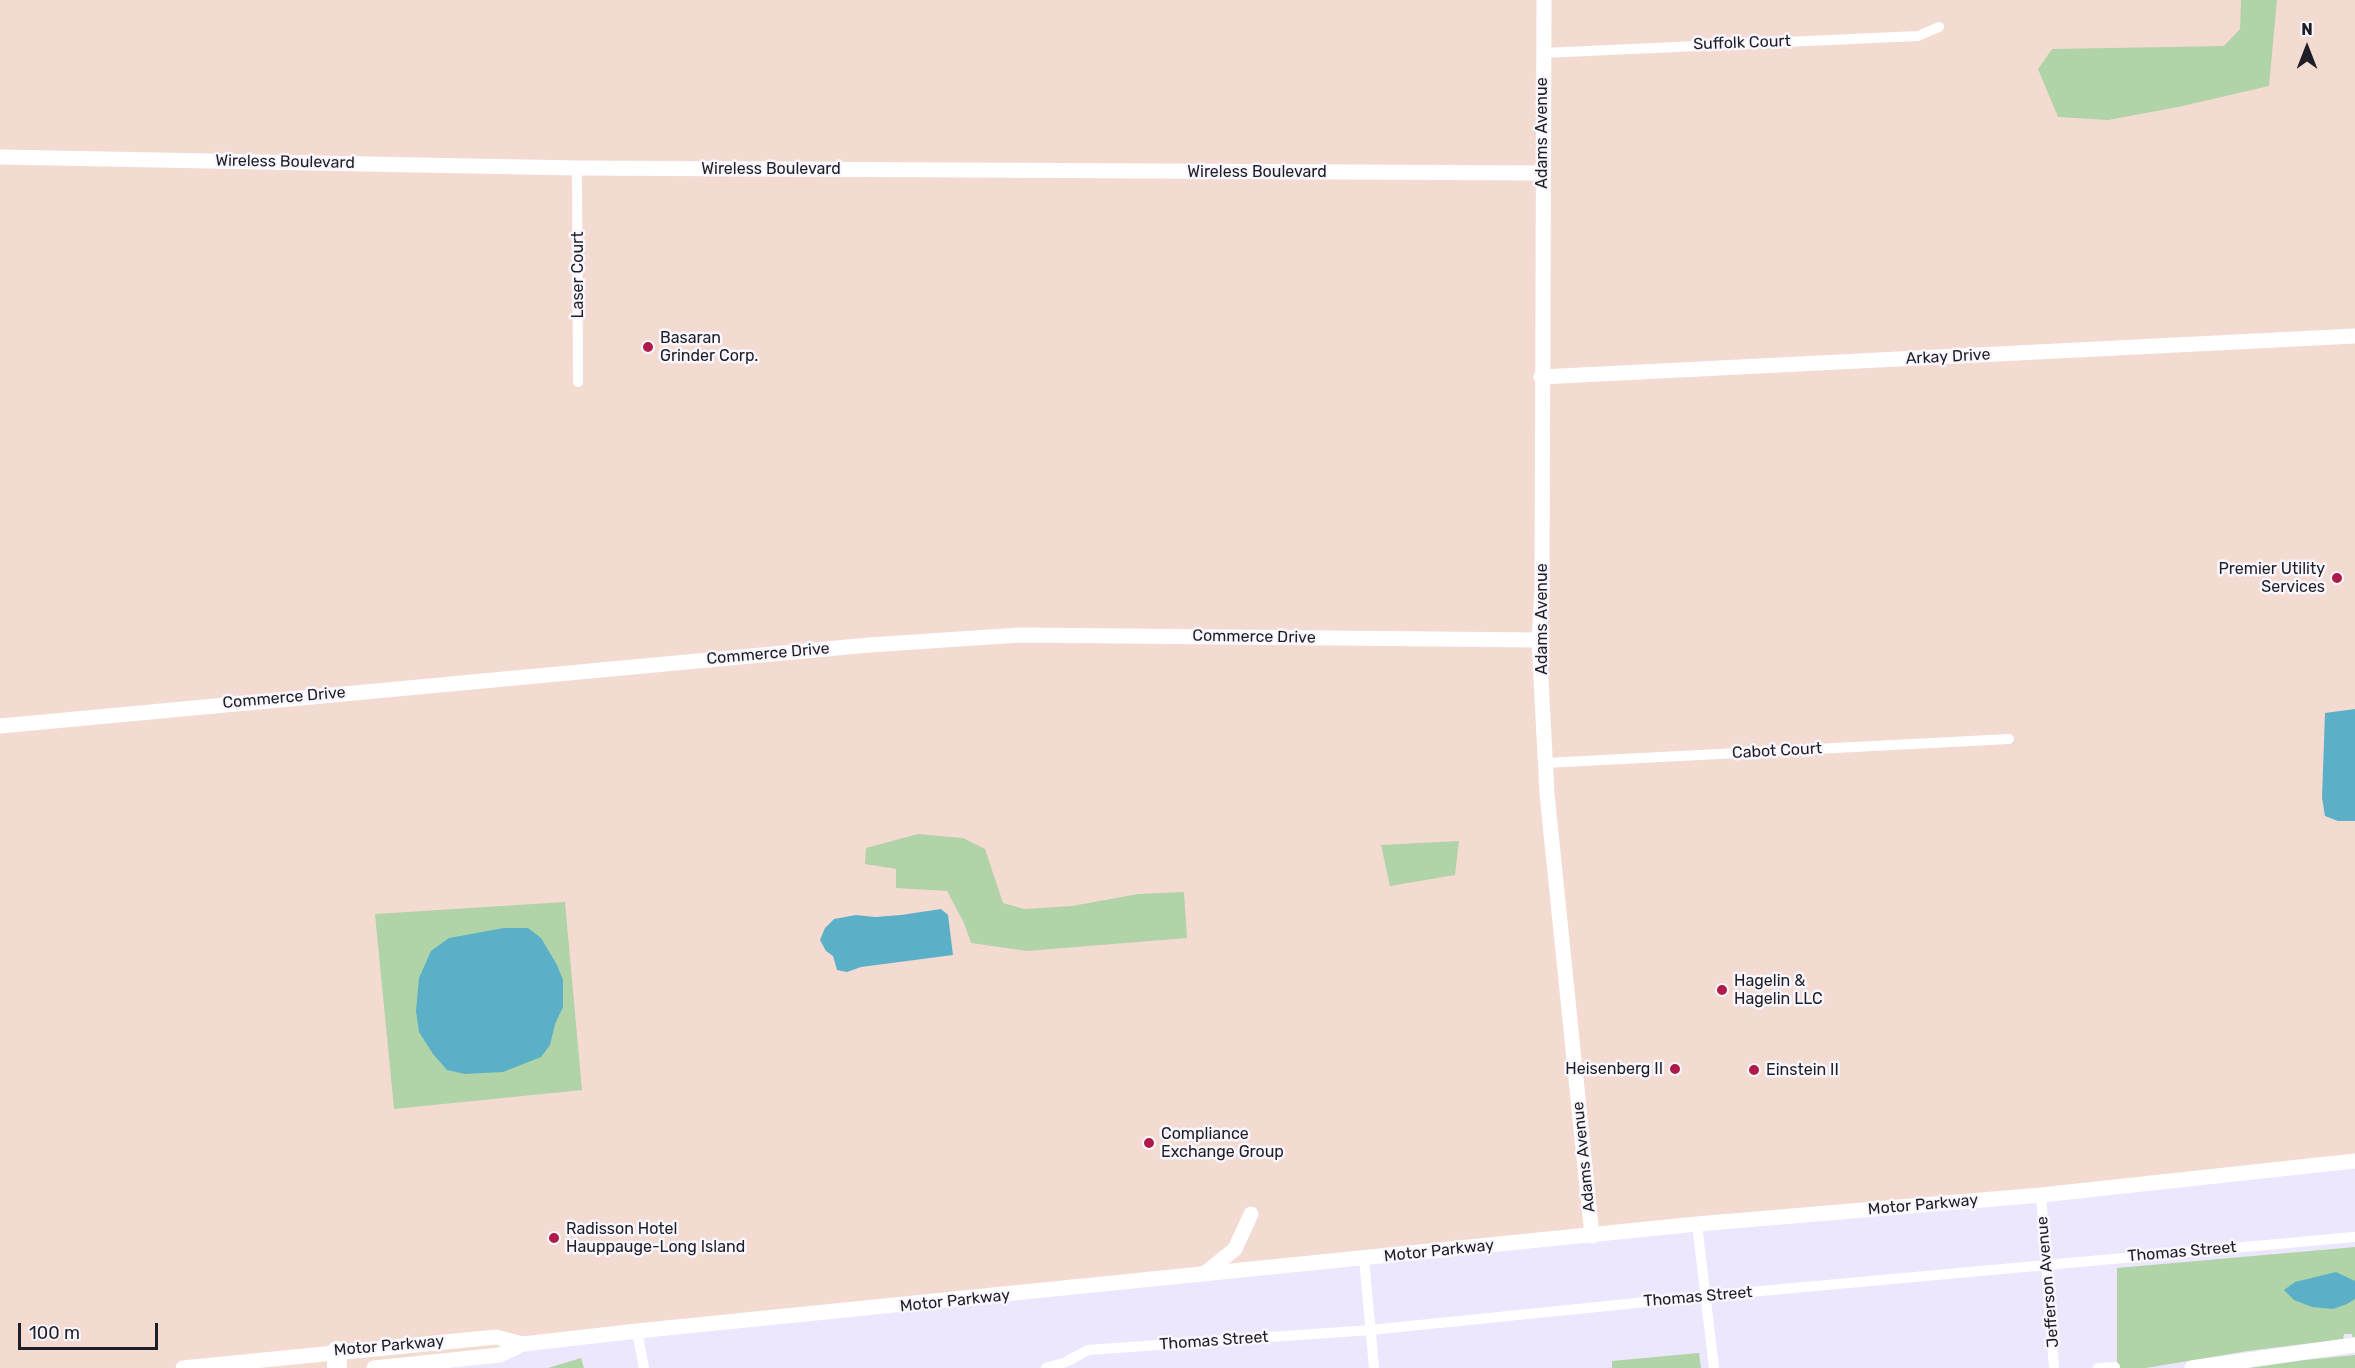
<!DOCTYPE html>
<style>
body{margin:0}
#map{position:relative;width:2355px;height:1368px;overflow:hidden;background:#ede7fd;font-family:Rubik,sans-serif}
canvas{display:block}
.north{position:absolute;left:2277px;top:18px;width:60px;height:60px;-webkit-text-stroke:4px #f9f7fd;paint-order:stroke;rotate:0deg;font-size:16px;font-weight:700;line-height:24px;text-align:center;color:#1f1d26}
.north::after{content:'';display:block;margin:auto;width:21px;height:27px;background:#1f1d26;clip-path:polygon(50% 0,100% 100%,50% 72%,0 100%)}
.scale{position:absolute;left:18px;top:1323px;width:140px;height:27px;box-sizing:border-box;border:3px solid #1f1d26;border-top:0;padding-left:8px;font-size:18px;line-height:21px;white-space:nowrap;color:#1f1d26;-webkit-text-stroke:4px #f9f7fd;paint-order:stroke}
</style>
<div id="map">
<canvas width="2355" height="1368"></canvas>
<div class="north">N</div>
<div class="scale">100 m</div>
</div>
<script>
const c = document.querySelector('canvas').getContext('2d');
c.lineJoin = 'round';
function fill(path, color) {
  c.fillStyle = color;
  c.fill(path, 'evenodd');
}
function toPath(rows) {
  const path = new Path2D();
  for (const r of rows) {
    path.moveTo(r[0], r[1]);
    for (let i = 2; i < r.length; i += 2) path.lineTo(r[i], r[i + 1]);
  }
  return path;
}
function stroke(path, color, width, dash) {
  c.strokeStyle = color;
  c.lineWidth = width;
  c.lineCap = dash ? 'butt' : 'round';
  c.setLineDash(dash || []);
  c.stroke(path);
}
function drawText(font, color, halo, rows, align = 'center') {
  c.font = font + ' Rubik,sans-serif';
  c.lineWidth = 5;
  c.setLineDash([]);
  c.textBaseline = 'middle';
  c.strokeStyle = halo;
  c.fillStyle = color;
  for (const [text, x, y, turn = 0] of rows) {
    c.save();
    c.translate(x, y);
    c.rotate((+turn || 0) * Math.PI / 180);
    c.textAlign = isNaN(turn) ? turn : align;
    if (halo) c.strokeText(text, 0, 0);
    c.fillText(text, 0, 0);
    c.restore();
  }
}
const industrial = toPath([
 [0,0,2355,0,2355,1161,581,1341,439,1362,363,1368,0,1368]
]);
const green = toPath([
 [2241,0,2277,0,2269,86,2178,107,2108,120,2058,117,2038,69,2052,49,2224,46,2240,29],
 [918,834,963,838,985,849,1003,903,1024,909,1072,906,1138,894,1184,892,1187,938,1027,951,971,943,964,923,947,891,896,888,896,869,865,864,866,848],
 [1459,841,1455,875,1390,886,1381,845],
 [565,902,582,1090,394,1109,375,914],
 [2355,1247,2355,1337,2353,1338,2352,1334,2344,1334,2343,1339,2248,1351,2146,1368,2117,1368,2117,1268],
 [1699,1353,1701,1368,1612,1368,1612,1361],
 [2355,1355,2355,1368,2249,1368,2305,1360],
 [581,1358,584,1368,548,1368]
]);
const water = toPath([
 [2355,709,2355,821,2338,821,2325,816,2322,798,2325,713],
 [941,909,948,915,953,955,861,967,847,972,837,970,833,956,826,951,820,940,825,928,834,919,856,915,875,917,901,915],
 [504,928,528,928,541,938,557,965,563,980,563,1007,555,1024,550,1045,541,1057,503,1072,465,1074,447,1070,433,1054,419,1032,416,1011,419,978,431,951,449,938],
 [2336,1272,2355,1281,2355,1299,2347,1304,2333,1309,2312,1307,2294,1300,2284,1290,2295,1282]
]);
const street = toPath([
 [1543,53,1918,36,1939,27],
 [577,168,578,382],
 [1545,763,2009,739],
 [2041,1195,2054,1368],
 [1697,1224,1714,1368],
 [1364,1259,1374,1368],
 [637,1331,644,1368],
 [1046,1368,1066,1362,1088,1350,1370,1330,1706,1296,2354,1237],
 [2098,1368,2115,1367]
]);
const secondary = toPath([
 [1544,0,1542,592,1539,640,1547,794,1592,1236],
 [0,157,577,168,1542,173],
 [1541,377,2355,336],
 [0,726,869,645,1020,635,1539,640],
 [1204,1274,1235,1249,1251,1214],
 [183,1368,496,1337,523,1344],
 [374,1368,500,1355,523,1344,637,1331,1697,1224,2041,1195,2355,1161],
 [2192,1368,2355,1345]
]);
const highway = toPath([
 [337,1351,337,1368]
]);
const markers = [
 [648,347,6,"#ae1b49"],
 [2337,578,6,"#ae1b49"],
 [1722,990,6,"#ae1b49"],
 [1675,1069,6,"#ae1b49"],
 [1754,1070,6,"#ae1b49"],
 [1149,1143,6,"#ae1b49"],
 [554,1238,6,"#ae1b49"]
];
const streetNames = [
 ["Suffolk Court",1742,43,-2],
 ["Adams Avenue",1542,133,-90],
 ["Wireless Boulevard",285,162,1],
 ["Wireless Boulevard",771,169],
 ["Wireless Boulevard",1257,172],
 ["Laser Court",578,275,-90],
 ["Arkay Drive",1948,357,-3],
 ["Adams Avenue",1542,619,-90],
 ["Commerce Drive",1254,637,1],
 ["Commerce Drive",768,654,-5],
 ["Commerce Drive",284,698,-5],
 ["Cabot Court",1777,751,-3],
 ["Adams Avenue",1584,1157,-96],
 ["Motor Parkway",1923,1205,-5],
 ["Motor Parkway",1439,1251,-6],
 ["Thomas Street",2182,1252,-5],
 ["Jefferson Avenue",2048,1282,-95],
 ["Thomas Street",1698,1297,-5],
 ["Motor Parkway",955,1301,-6],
 ["Thomas Street",1214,1341,-4],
 ["Motor Parkway",389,1346,-5]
];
const poiNames = [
 ["Basaran",660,338],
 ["Grinder Corp.",660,356],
 ["Premier Utility",2325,569,"right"],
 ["Services",2325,587,"right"],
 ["Hagelin &",1734,981],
 ["Hagelin LLC",1734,999],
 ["Heisenberg II",1663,1069,"right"],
 ["Einstein II",1766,1070],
 ["Compliance",1161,1134],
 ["Exchange Group",1161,1152],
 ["Radisson Hotel",566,1229],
 ["Hauppauge-Long Island",566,1247]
];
fill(industrial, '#f4dbd2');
fill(green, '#b0d3a7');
fill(water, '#5bb0c8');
stroke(street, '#fff', 10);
stroke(secondary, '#fff', 15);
stroke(highway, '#fff', 20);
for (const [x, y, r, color] of markers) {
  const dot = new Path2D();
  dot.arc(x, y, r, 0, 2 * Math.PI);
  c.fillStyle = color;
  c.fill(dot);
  stroke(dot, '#f9f7fd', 2);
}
drawText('16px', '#1f1d26', '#f9f7fd', streetNames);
drawText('16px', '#1f1d26', '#f9f7fd', poiNames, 'left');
</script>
